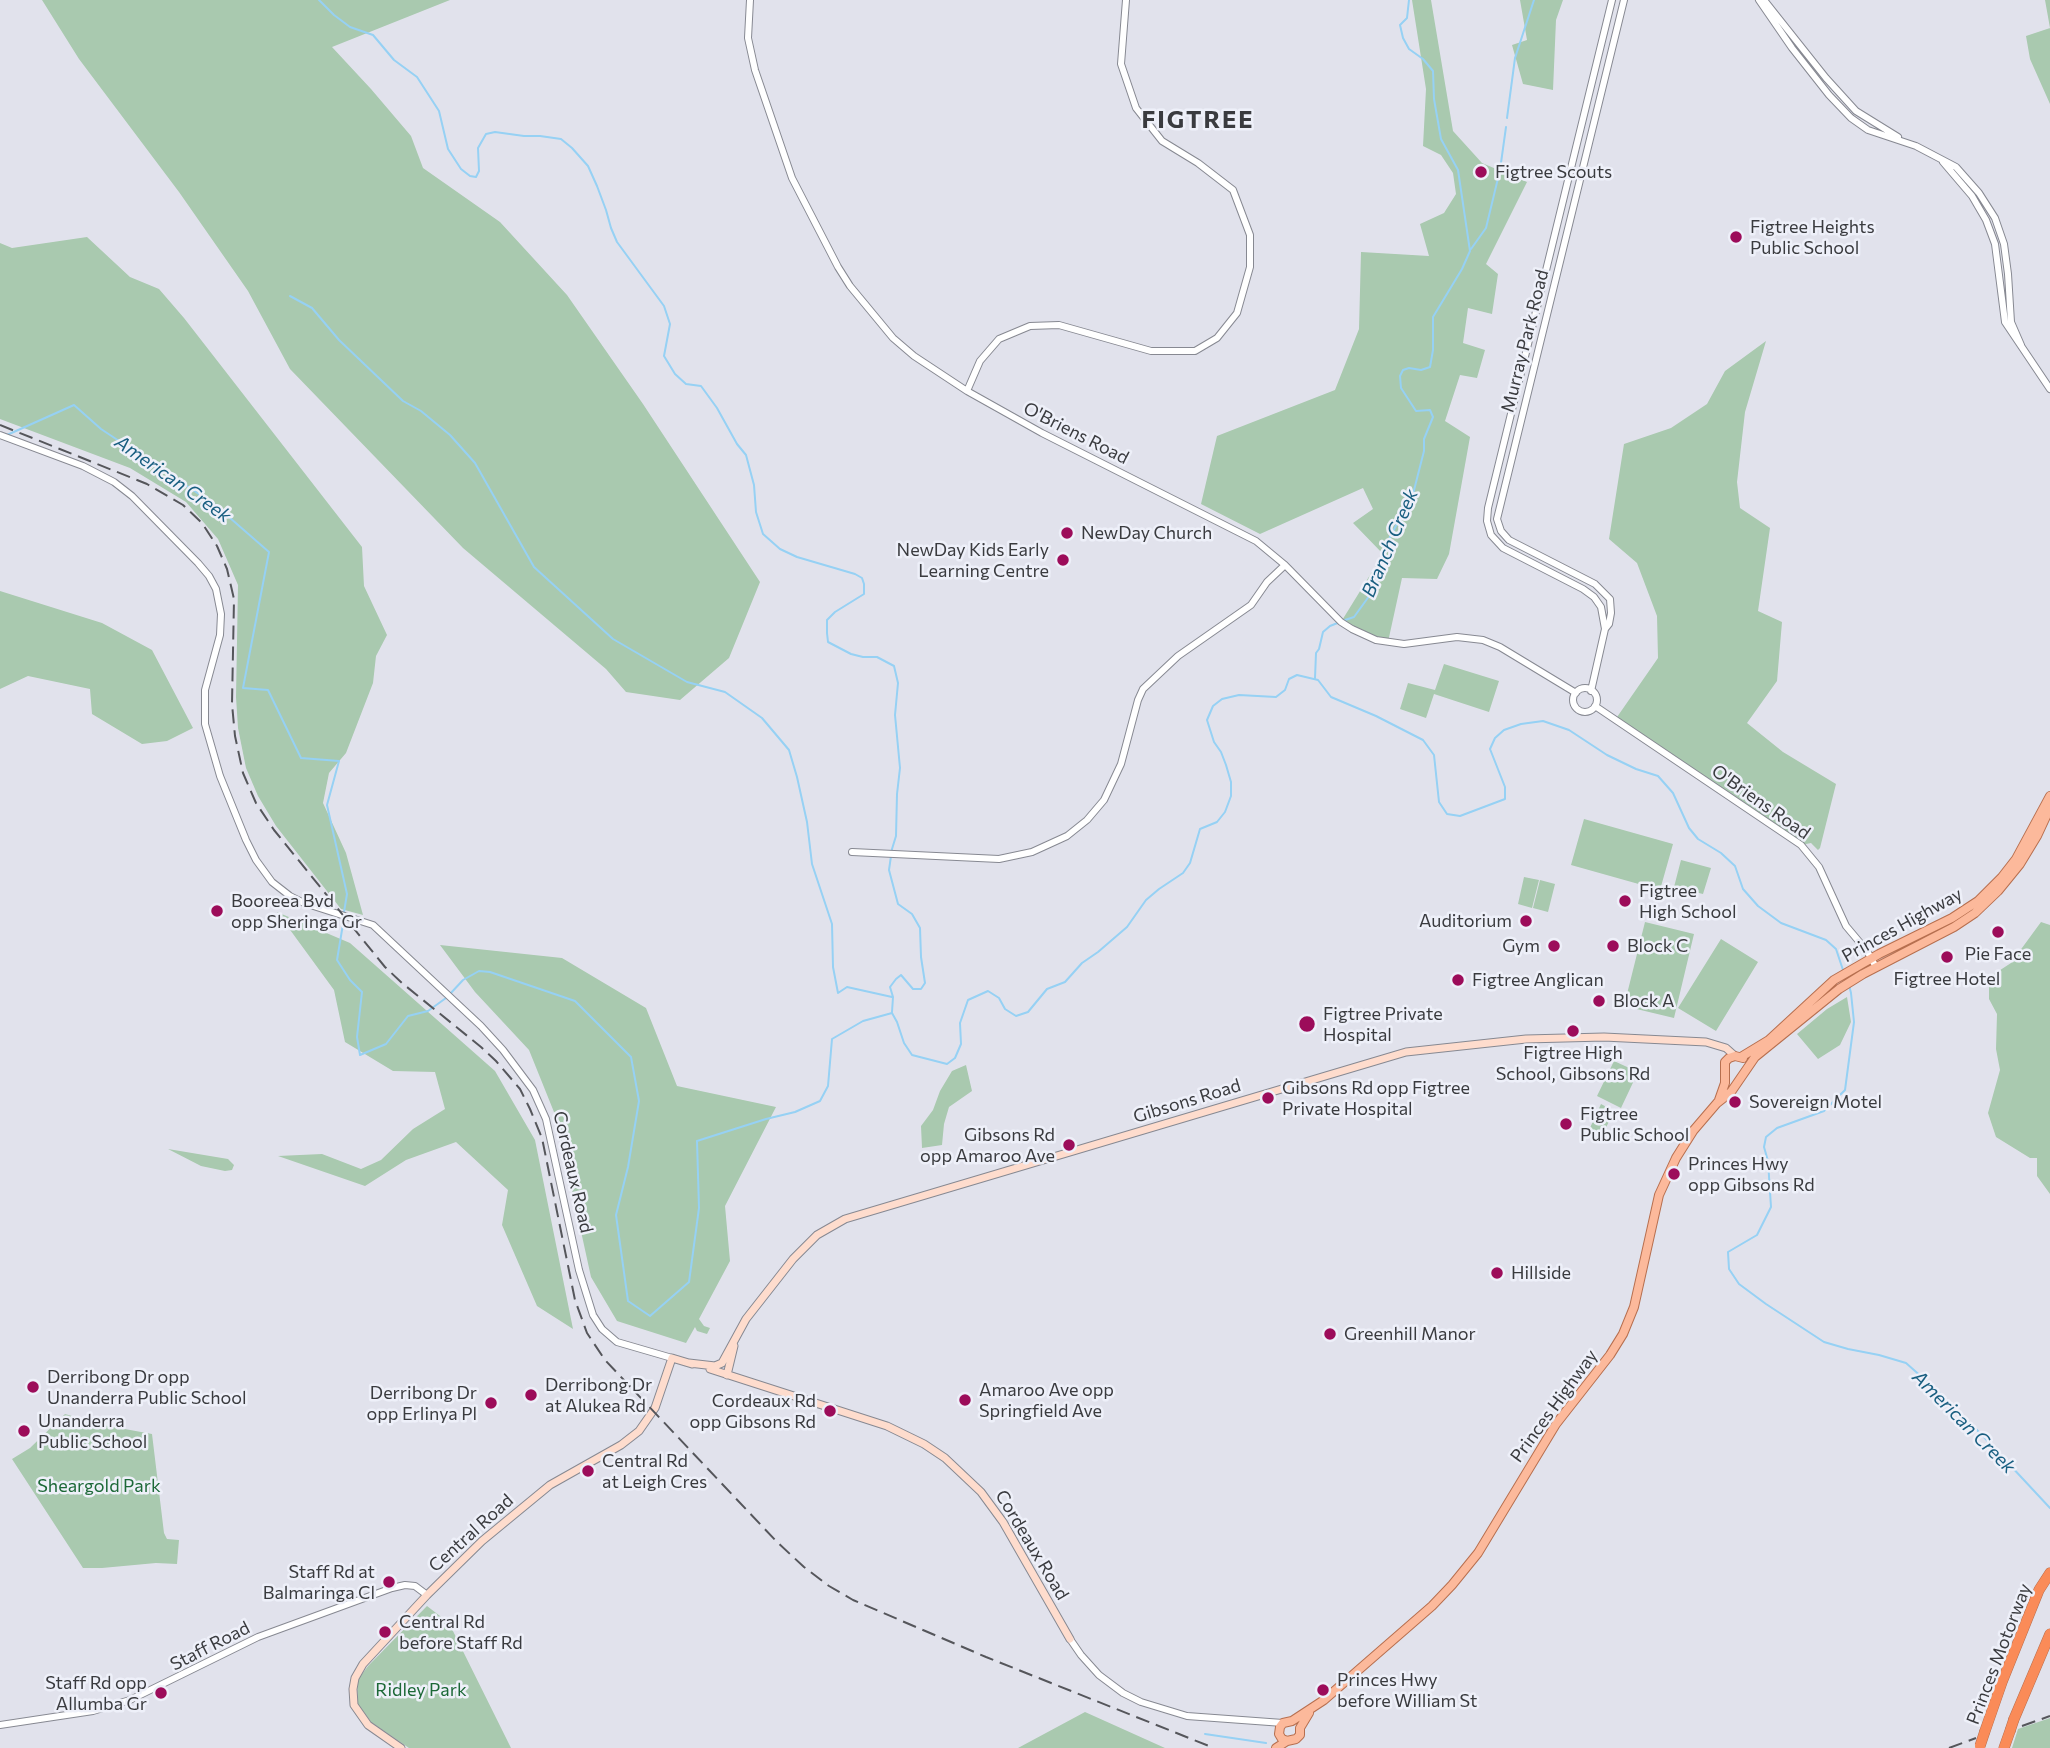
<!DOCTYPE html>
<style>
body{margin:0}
canvas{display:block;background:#e1e2ec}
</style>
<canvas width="2050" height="1748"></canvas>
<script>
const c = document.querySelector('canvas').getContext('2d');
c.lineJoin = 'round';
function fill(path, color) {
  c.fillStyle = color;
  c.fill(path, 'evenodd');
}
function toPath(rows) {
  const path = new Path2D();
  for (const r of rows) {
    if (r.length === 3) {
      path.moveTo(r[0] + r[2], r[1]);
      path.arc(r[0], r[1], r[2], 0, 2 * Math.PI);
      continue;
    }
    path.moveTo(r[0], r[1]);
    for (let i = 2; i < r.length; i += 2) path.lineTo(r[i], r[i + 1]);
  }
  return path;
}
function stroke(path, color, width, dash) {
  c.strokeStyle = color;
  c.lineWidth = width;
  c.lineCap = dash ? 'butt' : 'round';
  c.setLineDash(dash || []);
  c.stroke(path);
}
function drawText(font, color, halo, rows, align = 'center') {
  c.font = font + ' Commissioner,sans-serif';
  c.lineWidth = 5;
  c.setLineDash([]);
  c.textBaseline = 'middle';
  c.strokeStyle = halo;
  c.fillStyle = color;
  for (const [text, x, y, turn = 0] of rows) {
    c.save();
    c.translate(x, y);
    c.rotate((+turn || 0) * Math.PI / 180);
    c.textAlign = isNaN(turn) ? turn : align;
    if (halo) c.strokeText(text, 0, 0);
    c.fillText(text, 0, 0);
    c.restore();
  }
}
const green = toPath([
 [42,0,450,0,332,47,371,89,411,136,423,168,500,222,567,295,643,404,760,582,729,658,680,700,626,692,606,669,463,548,290,369,248,291,179,192,79,59],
 [1412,0,1431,0,1453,131,1482,163,1527,182,1486,264,1498,274,1492,314,1468,308,1463,343,1485,350,1477,378,1460,375,1445,421,1470,437,1449,554,1437,579,1402,578,1388,642,1341,622,1383,554,1353,523,1373,509,1363,488,1260,534,1201,504,1217,436,1335,390,1359,329,1361,252,1429,256,1420,224,1444,213,1456,194,1453,173,1441,155,1423,146,1426,89],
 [1520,0,1563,0,1556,20,1553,90,1523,84,1512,45,1527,40],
 [2045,0,2050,0,2050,104,2030,59,2026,36,2050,28],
 [87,237,130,277,159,289,184,318,362,547,364,586,387,635,376,656,373,683,346,753,329,773,323,803,346,853,363,915,341,909,276,826,258,796,246,768,238,728,236,697,238,585,218,539,186,502,130,468,0,419,0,243,12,248],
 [1766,341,1745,412,1737,482,1740,508,1770,528,1758,611,1782,622,1777,681,1747,723,1783,752,1836,784,1820,848,1818,850,1811,843,1801,845,1615,720,1658,658,1657,616,1637,563,1609,539,1624,444,1671,428,1707,404,1725,371],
 [0,591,102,623,152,650,193,728,167,741,142,744,92,714,90,689,28,676,0,689],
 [1444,664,1499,681,1489,712,1434,694,1426,718,1400,709,1408,683,1435,690],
 [1584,819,1673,844,1660,890,1571,865],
 [1681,860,1711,868,1703,894,1674,887],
 [1524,877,1539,880,1532,908,1518,904],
 [1540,880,1555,884,1548,912,1533,908],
 [277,912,350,943,495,1071,535,1140,573,1329,537,1306,502,1225,508,1190,456,1142,406,1160,365,1186,278,1156,322,1154,361,1169,381,1160,413,1129,445,1109,435,1072,393,1071,345,1042,334,990],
 [1645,922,1694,934,1674,1018,1624,1006],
 [2041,922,2050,925,2050,1194,2037,1176,2037,1158,2030,1158,1996,1137,1988,1113,2000,1070,1996,1049,1997,1014,1989,999,1989,983,1991,976,2011,963],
 [1721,939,1758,962,1716,1031,1678,1008],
 [440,945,562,958,646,1008,677,1086,776,1107,725,1206,730,1261,699,1319,704,1326,710,1328,707,1334,697,1331,695,1327,686,1343,617,1321,591,1277,556,1117,529,1050,475,992],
 [1847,997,1851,1022,1840,1045,1818,1059,1797,1034,1827,1009],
 [1614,1061,1638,1072,1621,1108,1597,1096],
 [966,1065,972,1091,949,1107,944,1124,942,1145,922,1148,921,1126,933,1110,940,1091,952,1071],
 [1601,1104,1614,1111,1602,1136,1589,1130],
 [168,1149,228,1159,234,1165,232,1170,225,1171,201,1166],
 [65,1414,103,1425,152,1434,164,1533,167,1539,179,1540,177,1564,156,1563,102,1568,83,1568,12,1459,30,1448],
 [427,1606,449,1623,511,1748,409,1748,371,1722,358,1704,357,1681,368,1666],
 [1085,1712,1165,1748,1018,1748],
 [2050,1718,2050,1748,2012,1748,2018,1729]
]);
const stream = toPath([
 [319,0,334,15,350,27,373,35,394,60,417,77,439,111,448,149,461,169,470,176,476,177,479,171,478,148,486,134,495,132,524,136,540,136,561,139,572,148,588,166,597,186,606,210,611,228,617,242,664,306,670,324,664,356,675,374,686,384,701,386,717,408,737,444,746,455,754,485,756,512,763,534,780,549,797,557,855,574,862,578,864,584,864,594,835,612,827,620,827,633,828,642,851,654,863,657,877,657,894,666,898,683,895,715,900,768,897,794,896,836,892,849,889,870,898,904,912,914,920,928,921,957,925,983,921,989,913,989,901,975,896,979,890,987,893,997,892,1012],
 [1507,118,1515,58,1534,0],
 [1471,249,1486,228,1500,170,1506,127],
 [290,296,312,308,339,340,403,401,421,411,450,435,475,463,534,567,613,639,687,682,725,692,762,718,789,750,797,777,807,822,812,864,832,924,833,967,838,993,847,987,892,997],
 [7,435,74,405,101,429,214,504,269,552,243,688,268,690,301,758,339,761,327,805,347,894,344,912],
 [1345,620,1354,617,1375,588,1390,537,1413,494,1424,451,1424,439,1433,417,1430,410,1416,411,1401,388,1400,376,1403,370,1409,368,1421,370,1430,367,1433,350,1433,317,1462,269,1470,251,1458,170,1441,139,1434,99,1433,71,1423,59,1409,49,1403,38,1400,25,1407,18,1409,0],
 [1315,678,1316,653,1319,649,1323,632,1330,626,1340,622],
 [344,918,337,960,350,980,362,992,357,1037,360,1055,386,1044,408,1016,428,1011,446,998],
 [1849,985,1851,993,1854,1022,1845,1090,1824,1111,1777,1128,1766,1137,1764,1147,1768,1161,1771,1207,1757,1235,1728,1252,1729,1269,1739,1284,1766,1304,1824,1342,1848,1349,1879,1355,1906,1363,1932,1386,1982,1435,2050,1508],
 [450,994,463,980,479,971,490,972,575,1001,631,1057,639,1101,628,1167,616,1215,628,1301,650,1316,689,1282,699,1208,697,1141,766,1119,795,1112,820,1101,828,1086,832,1039,863,1021,892,1013,897,1022,904,1043,912,1055,947,1064,955,1058,961,1044,960,1023,968,1000,988,991,999,998,1005,1009,1016,1016,1028,1012,1047,989,1065,982,1082,963,1098,952,1127,927,1146,900,1159,889,1183,873,1190,863,1200,829,1217,822,1225,812,1231,796,1231,782,1226,765,1221,752,1214,742,1207,720,1213,706,1222,699,1239,695,1276,697,1285,690,1289,679,1297,675,1318,680,1331,697,1376,716,1423,740,1434,755,1439,802,1447,814,1460,816,1505,799,1505,787,1490,749,1495,738,1504,730,1521,724,1543,721,1569,730,1607,755,1636,769,1658,776,1673,793,1689,828,1698,839,1721,853,1735,866,1743,889,1758,906,1781,923,1826,940,1836,949,1843,970],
 [1205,1734,1266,1743]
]);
const tertiary = toPath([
 [750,0,748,38,755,70,792,178,838,267,850,286,893,338,914,356,967,391,1042,433,1256,541,1285,565,1341,622,1352,629,1376,640,1404,644,1457,637,1483,640,1500,647,1576,693],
 [1759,0,1792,48,1829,95,1851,118,1868,130,1916,146,1956,167,1979,193,1995,218,2004,244,2008,274,2011,322,2021,345],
 [1764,0,1826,78,1856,111,1898,137],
 [1943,162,1972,196,1986,220,1995,244,2005,322,2050,389],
 [967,391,980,361,999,339,1030,326,1059,325,1151,351,1195,351,1217,338,1237,313,1250,267,1250,235,1233,190,1198,163,1162,141,1136,108,1121,64,1126,0],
 [0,435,83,466,114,482,132,496,198,563,209,576,216,589,221,614,220,635,205,690,205,724,220,776,246,840,256,860,272,882,290,896,304,903,373,925,481,1026,503,1050,533,1090,546,1119,579,1270,593,1315,602,1329,617,1342,672,1358],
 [1605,629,1601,607,1594,597,1583,589,1503,548,1491,535,1487,521,1488,508,1612,0],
 [1585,700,12],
 [1591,691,1605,629,1609,624,1611,613,1610,599,1595,584,1509,540,1501,531,1497,519,1624,0],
 [1595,706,1801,845,1819,867,1846,926,1867,951,1876,967],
 [852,852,999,859,1032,852,1067,836,1087,820,1104,800,1121,764,1138,700,1143,689,1178,656,1251,605,1267,582,1285,565],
 [1070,1639,1081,1655,1099,1675,1123,1693,1141,1702,1187,1716,1283,1723],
 [0,1725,93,1711,130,1700,258,1637,392,1588,405,1585,415,1586,427,1595]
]);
const secondary = toPath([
 [689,1363,715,1366,722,1363,746,1319,793,1259,817,1235,845,1219,1406,1052,1526,1039,1604,1037,1706,1042,1726,1048,1735,1056],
 [710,1369,887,1426,924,1444,945,1458,981,1492,1003,1522,1070,1639],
 [727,1375,734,1346],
 [401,1748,368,1725,354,1705,353,1689,355,1678,363,1664,427,1595,482,1541,550,1485,621,1445,639,1431,655,1408,672,1358,692,1364]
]);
const primary = toPath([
 [1741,1057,1769,1040,1834,980,1879,954,1952,918,1978,901,2002,877,2016,859,2050,796],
 [1719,1100,1725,1083,1725,1062,1729,1058,1735,1056,1743,1058],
 [1287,1741,1282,1739,1279,1734,1280,1727,1283,1723,1292,1721,1324,1700,1432,1606,1452,1585,1478,1553,1556,1424,1610,1355,1623,1334,1634,1307,1659,1195,1676,1158,1693,1131,1717,1103,1731,1092,1755,1057,1839,989,1863,974,1954,927,1975,913,1998,891,2020,864,2037,836,2050,808],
 [1276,1748,1287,1741,1296,1739,1300,1735,1300,1728,1309,1713]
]);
const motorway = toPath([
 [2014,1719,2050,1634],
 [1985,1731,2002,1682,2039,1590,2050,1573],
 [2004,1748,2010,1731]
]);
const rail = toPath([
 [0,425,147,484,183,505,202,523,217,546,227,569,234,599,232,704,235,736,243,773,256,803,274,830,385,967,402,983,481,1047,496,1061,520,1089,530,1109,542,1138,575,1300,587,1333,605,1360,777,1542,804,1567,829,1586,853,1600,986,1657,1214,1748],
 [2022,1726,2050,1716],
 [1949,1748,1976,1738]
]);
const motorwayBridge = toPath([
 [2010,1731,2014,1719],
 [1980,1746,1985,1731]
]);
const markers = [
 [1481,172,7,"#9c0c5a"],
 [1736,237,7,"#9c0c5a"],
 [1067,533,7,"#9c0c5a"],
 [1063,560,7,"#9c0c5a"],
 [1625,901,7,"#9c0c5a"],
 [217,911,7,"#9c0c5a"],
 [1526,921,7,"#9c0c5a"],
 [1998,932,7,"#9c0c5a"],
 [1554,946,7,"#9c0c5a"],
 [1613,946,7,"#9c0c5a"],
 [1947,957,7,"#9c0c5a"],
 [1458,980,7,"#9c0c5a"],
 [1599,1001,7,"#9c0c5a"],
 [1307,1024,9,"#9c0c5a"],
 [1573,1031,7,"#9c0c5a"],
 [1268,1098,7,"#9c0c5a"],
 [1735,1102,7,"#9c0c5a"],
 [1566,1124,7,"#9c0c5a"],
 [1069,1145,7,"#9c0c5a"],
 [1674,1174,7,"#9c0c5a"],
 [1497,1273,7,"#9c0c5a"],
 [1330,1334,7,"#9c0c5a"],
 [33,1387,7,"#9c0c5a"],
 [531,1395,7,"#9c0c5a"],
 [965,1400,7,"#9c0c5a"],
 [491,1403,7,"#9c0c5a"],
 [830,1411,7,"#9c0c5a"],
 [24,1431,7,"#9c0c5a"],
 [588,1471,7,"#9c0c5a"],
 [389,1582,7,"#9c0c5a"],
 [385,1632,7,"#9c0c5a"],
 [1323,1690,7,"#9c0c5a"],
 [161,1693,7,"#9c0c5a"]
];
const poiNames = [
 ["Figtree Scouts",1495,172],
 ["Figtree Heights",1750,227],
 ["Public School",1750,248],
 ["NewDay Church",1081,533],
 ["NewDay Kids Early",1049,550,"right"],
 ["Learning Centre",1049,571,"right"],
 ["Figtree",1639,891],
 ["High School",1639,912],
 ["Booreea Bvd",231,901],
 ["opp Sheringa Gr",231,922],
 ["Auditorium",1512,921,"right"],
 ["Gym",1540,946,"right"],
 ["Block C",1627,946],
 ["Pie Face",1998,954,"center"],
 ["Figtree Hotel",1947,979,"center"],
 ["Figtree Anglican",1472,980],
 ["Block A",1613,1001],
 ["Figtree Private",1323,1014],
 ["Hospital",1323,1035],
 ["Figtree High",1573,1053,"center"],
 ["School, Gibsons Rd",1573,1074,"center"],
 ["Gibsons Rd opp Figtree",1282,1088],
 ["Private Hospital",1282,1109],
 ["Sovereign Motel",1749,1102],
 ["Figtree",1580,1114],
 ["Public School",1580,1135],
 ["Gibsons Rd",1055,1135,"right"],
 ["opp Amaroo Ave",1055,1156,"right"],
 ["Princes Hwy",1688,1164],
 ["opp Gibsons Rd",1688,1185],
 ["Hillside",1511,1273],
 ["Greenhill Manor",1344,1334],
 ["Derribong Dr opp",47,1377],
 ["Unanderra Public School",47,1398],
 ["Derribong Dr",545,1385],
 ["at Alukea Rd",545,1406],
 ["Amaroo Ave opp",979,1390],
 ["Springfield Ave",979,1411],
 ["Derribong Dr",477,1393,"right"],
 ["opp Erlinya Pl",477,1414,"right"],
 ["Cordeaux Rd",816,1401,"right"],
 ["opp Gibsons Rd",816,1422,"right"],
 ["Unanderra",38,1421],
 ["Public School",38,1442],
 ["Central Rd",602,1461],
 ["at Leigh Cres",602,1482],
 ["Staff Rd at",375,1572,"right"],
 ["Balmaringa Cl",375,1593,"right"],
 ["Central Rd",399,1622],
 ["before Staff Rd",399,1643],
 ["Princes Hwy",1337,1680],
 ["before William St",1337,1701],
 ["Staff Rd opp",147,1683,"right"],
 ["Allumba Gr",147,1704,"right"]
];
const streetNames = [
 ["Murray Park Road",1525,341,-76],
 ["O'Briens Road",1076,433,27],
 ["O'Briens Road",1761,802,35],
 ["Princes Highway",1902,925,-29],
 ["Gibsons Road",1187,1101,-17],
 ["Cordeaux Road",573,1172,77],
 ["Princes Highway",1554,1406,-54],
 ["Central Road",471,1533,-42],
 ["Cordeaux Road",1032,1545,59],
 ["Staff Road",210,1646,-27],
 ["Princes Motorway",1999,1654,-69]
];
const parkNames = [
 ["Sheargold Park",99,1486],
 ["Ridley Park",421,1690]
];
const waterNames = [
 ["American Creek",173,479,35],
 ["Branch Creek",1390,543,-67],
 ["American Creek",1964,1422,45]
];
const districtNames = [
 ["FIGTREE",1198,120]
];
fill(green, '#a9c9af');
stroke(stream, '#96d1f4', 2);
stroke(tertiary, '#878992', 8);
stroke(secondary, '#878992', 9);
stroke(primary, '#b76f4f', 10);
stroke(motorway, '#b76f4f', 11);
stroke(tertiary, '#fff', 6);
stroke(secondary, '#fedccd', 7);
stroke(primary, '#fcb99b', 8);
stroke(motorway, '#fa8b58', 10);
stroke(rail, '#55565b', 2, [14, 7]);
stroke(motorwayBridge, '#b76f4f', 11, []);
stroke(motorwayBridge, '#fa8b58', 10);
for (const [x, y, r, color] of markers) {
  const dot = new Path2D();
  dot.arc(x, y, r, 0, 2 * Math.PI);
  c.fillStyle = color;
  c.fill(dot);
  stroke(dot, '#eef0f9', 2.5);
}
drawText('18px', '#3a3b3f', '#eef0f9', poiNames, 'left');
drawText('18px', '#3a3b3f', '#eef0f9', streetNames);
drawText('18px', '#1c6837', '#eef0f9', parkNames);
drawText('italic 19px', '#185e80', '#eef0f9', waterNames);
c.letterSpacing = '2px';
drawText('bold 24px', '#3a3b3f', '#eef0f9', districtNames);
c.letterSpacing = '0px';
</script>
